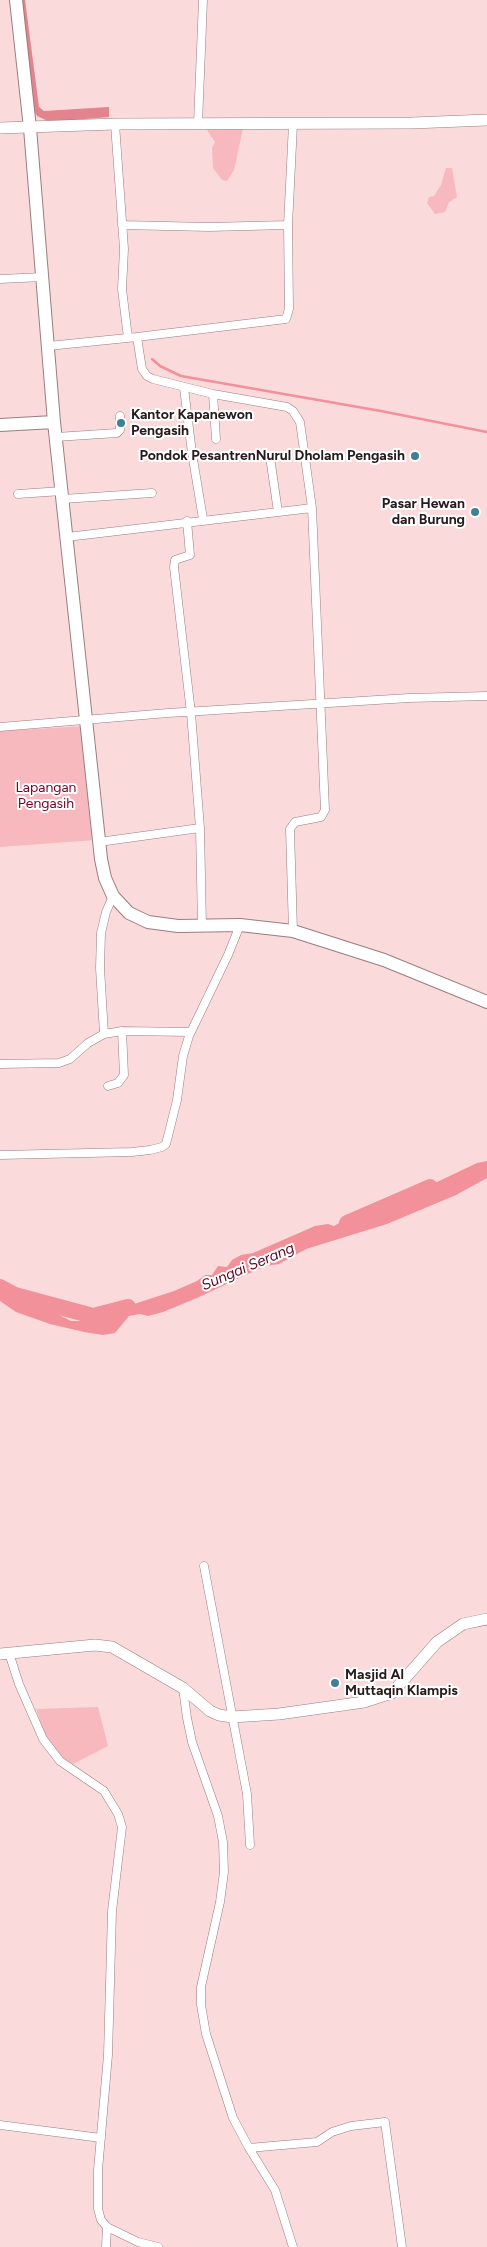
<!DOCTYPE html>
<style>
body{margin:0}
canvas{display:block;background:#fbdadc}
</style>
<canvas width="487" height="2247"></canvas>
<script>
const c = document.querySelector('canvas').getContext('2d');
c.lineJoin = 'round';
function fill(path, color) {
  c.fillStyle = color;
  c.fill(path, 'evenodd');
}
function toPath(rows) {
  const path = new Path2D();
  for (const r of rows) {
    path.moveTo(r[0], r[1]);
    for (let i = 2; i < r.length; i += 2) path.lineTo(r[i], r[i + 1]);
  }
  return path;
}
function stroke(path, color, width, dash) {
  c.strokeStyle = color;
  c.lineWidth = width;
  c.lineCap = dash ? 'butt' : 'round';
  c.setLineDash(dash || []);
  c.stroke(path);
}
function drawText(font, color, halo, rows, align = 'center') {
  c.font = font + ' Figtree,sans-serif';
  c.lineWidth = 4;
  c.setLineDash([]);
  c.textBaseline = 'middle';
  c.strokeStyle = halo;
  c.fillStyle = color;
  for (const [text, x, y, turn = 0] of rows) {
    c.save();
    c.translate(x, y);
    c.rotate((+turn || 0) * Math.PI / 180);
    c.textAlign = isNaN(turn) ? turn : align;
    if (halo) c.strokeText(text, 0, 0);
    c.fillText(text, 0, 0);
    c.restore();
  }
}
const green = toPath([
 [209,128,243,128,234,170,227,181,222,180,213,168,212,148,215,142,207,130],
 [446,168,452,168,457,197,449,202,445,212,435,214,427,203,429,197,434,196,441,185],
 [86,726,95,840,0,847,0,731],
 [98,1707,108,1746,73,1764,62,1757,45,1734,36,1709]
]);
const forest = toPath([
 [20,0,25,0,39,107,44,111,109,107,109,117,50,122,37,116,33,109]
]);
const water = toPath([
 [487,1161,487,1178,456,1195,387,1224,306,1249,279,1264,265,1266,197,1298,163,1312,148,1316,140,1314,129,1316,115,1333,103,1335,84,1332,50,1324,16,1312,0,1301,0,1287,12,1300,30,1307,57,1314,71,1321,94,1321,101,1318,112,1309,131,1305,174,1291,197,1281,205,1275,212,1275,218,1266,227,1267,232,1260,241,1255,253,1253,315,1226,328,1224,334,1226,341,1222,344,1217,372,1214,403,1203,414,1193,477,1163]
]);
const stream = toPath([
 [152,359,160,366,181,376,381,411,487,432]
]);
const river = toPath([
 [347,1223,430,1187],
 [0,1287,15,1295,93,1316,128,1307]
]);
const street = toPath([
 [198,123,203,0],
 [115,124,124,249,122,289,128,338],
 [122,225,209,227,288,225],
 [0,279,43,277],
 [137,337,142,369,147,376,153,379,213,394,287,407,293,411,300,422,312,508,325,810,321,817,295,822,290,829,293,931],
 [48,346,137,337,286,319,289,309,288,225,293,124],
 [184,388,192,453,203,519],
 [213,394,216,439],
 [56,437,117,433,120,430,120,416],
 [270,457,278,512],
 [18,494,62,491],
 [63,499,152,493],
 [187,521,190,555,175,560,174,567,191,713,200,828,202,926],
 [67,537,312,508],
 [0,727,168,713,409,698,487,696],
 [99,842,200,828],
 [104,1034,100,968,101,933,106,912,113,896],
 [0,1064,59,1063,70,1059,88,1043,104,1034,122,1031,190,1032],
 [108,1086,118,1083,124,1075,122,1031],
 [0,1155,132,1152,150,1150,162,1147,166,1144,177,1100,183,1056,189,1036,228,955,240,925],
 [204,1566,247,1794,250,1845],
 [9,1653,19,1684,43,1739,60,1761,104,1791,118,1814,122,1827,112,1911,108,2055,98,2170,98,2209,101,2220,107,2227,138,2242,158,2247],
 [183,1688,187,1718,192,1742,218,1816,223,1842,224,1872,220,1902,201,1987,201,2005,206,2034,233,2118,249,2148,275,2190,293,2247],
 [0,2125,101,2138],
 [249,2148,317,2142,332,2132,351,2126,385,2122,402,2247],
 [106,2247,107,2227]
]);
const secondary = toPath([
 [0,128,115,124,412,123,487,120],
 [0,1654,95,1645,112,1647,183,1688,210,1711,219,1715,232,1717,279,1714,364,1702,392,1693,437,1642,463,1624,487,1619]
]);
const primary = toPath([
 [16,0,30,128,54,422,101,859,105,878,113,896,129,913,148,922,178,926,240,925,293,931,384,960,487,1002],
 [0,425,54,422]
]);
const markers = [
 [121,423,5,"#407f94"],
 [415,456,5,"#407f94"],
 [475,512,5,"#407f94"],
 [335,1683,5,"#407f94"]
];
const poiNames = [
 ["Kantor Kapanewon",131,415],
 ["Pengasih",131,431],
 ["Pondok PesantrenNurul Dholam Pengasih",405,456,"right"],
 ["Pasar Hewan",465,504,"right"],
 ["dan Burung",465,520,"right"],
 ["Masjid Al",345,1675],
 ["Muttaqin Klampis",345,1691]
];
const parkNames = [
 ["Lapangan",46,788],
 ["Pengasih",46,804]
];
const waterNames = [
 ["Sungai Serang",248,1267,-23]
];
fill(green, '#f7b9bd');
fill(forest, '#e3838d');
fill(water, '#f2919a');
stroke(stream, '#f2919a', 2.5);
stroke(river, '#f2919a', 16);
stroke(street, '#9a7d7e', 9);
stroke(secondary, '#9a7d7e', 12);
stroke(primary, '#9a7d7e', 14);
stroke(street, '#fff', 8);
stroke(secondary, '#fff', 11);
stroke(primary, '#fff', 12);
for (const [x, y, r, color] of markers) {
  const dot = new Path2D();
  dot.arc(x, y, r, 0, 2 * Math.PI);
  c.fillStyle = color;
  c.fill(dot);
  stroke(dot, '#fff', 2);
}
drawText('bold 14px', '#271c1d', '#fff', poiNames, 'left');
drawText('14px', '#7a0026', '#fff', parkNames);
drawText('italic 15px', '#5f071e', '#fff', waterNames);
</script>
